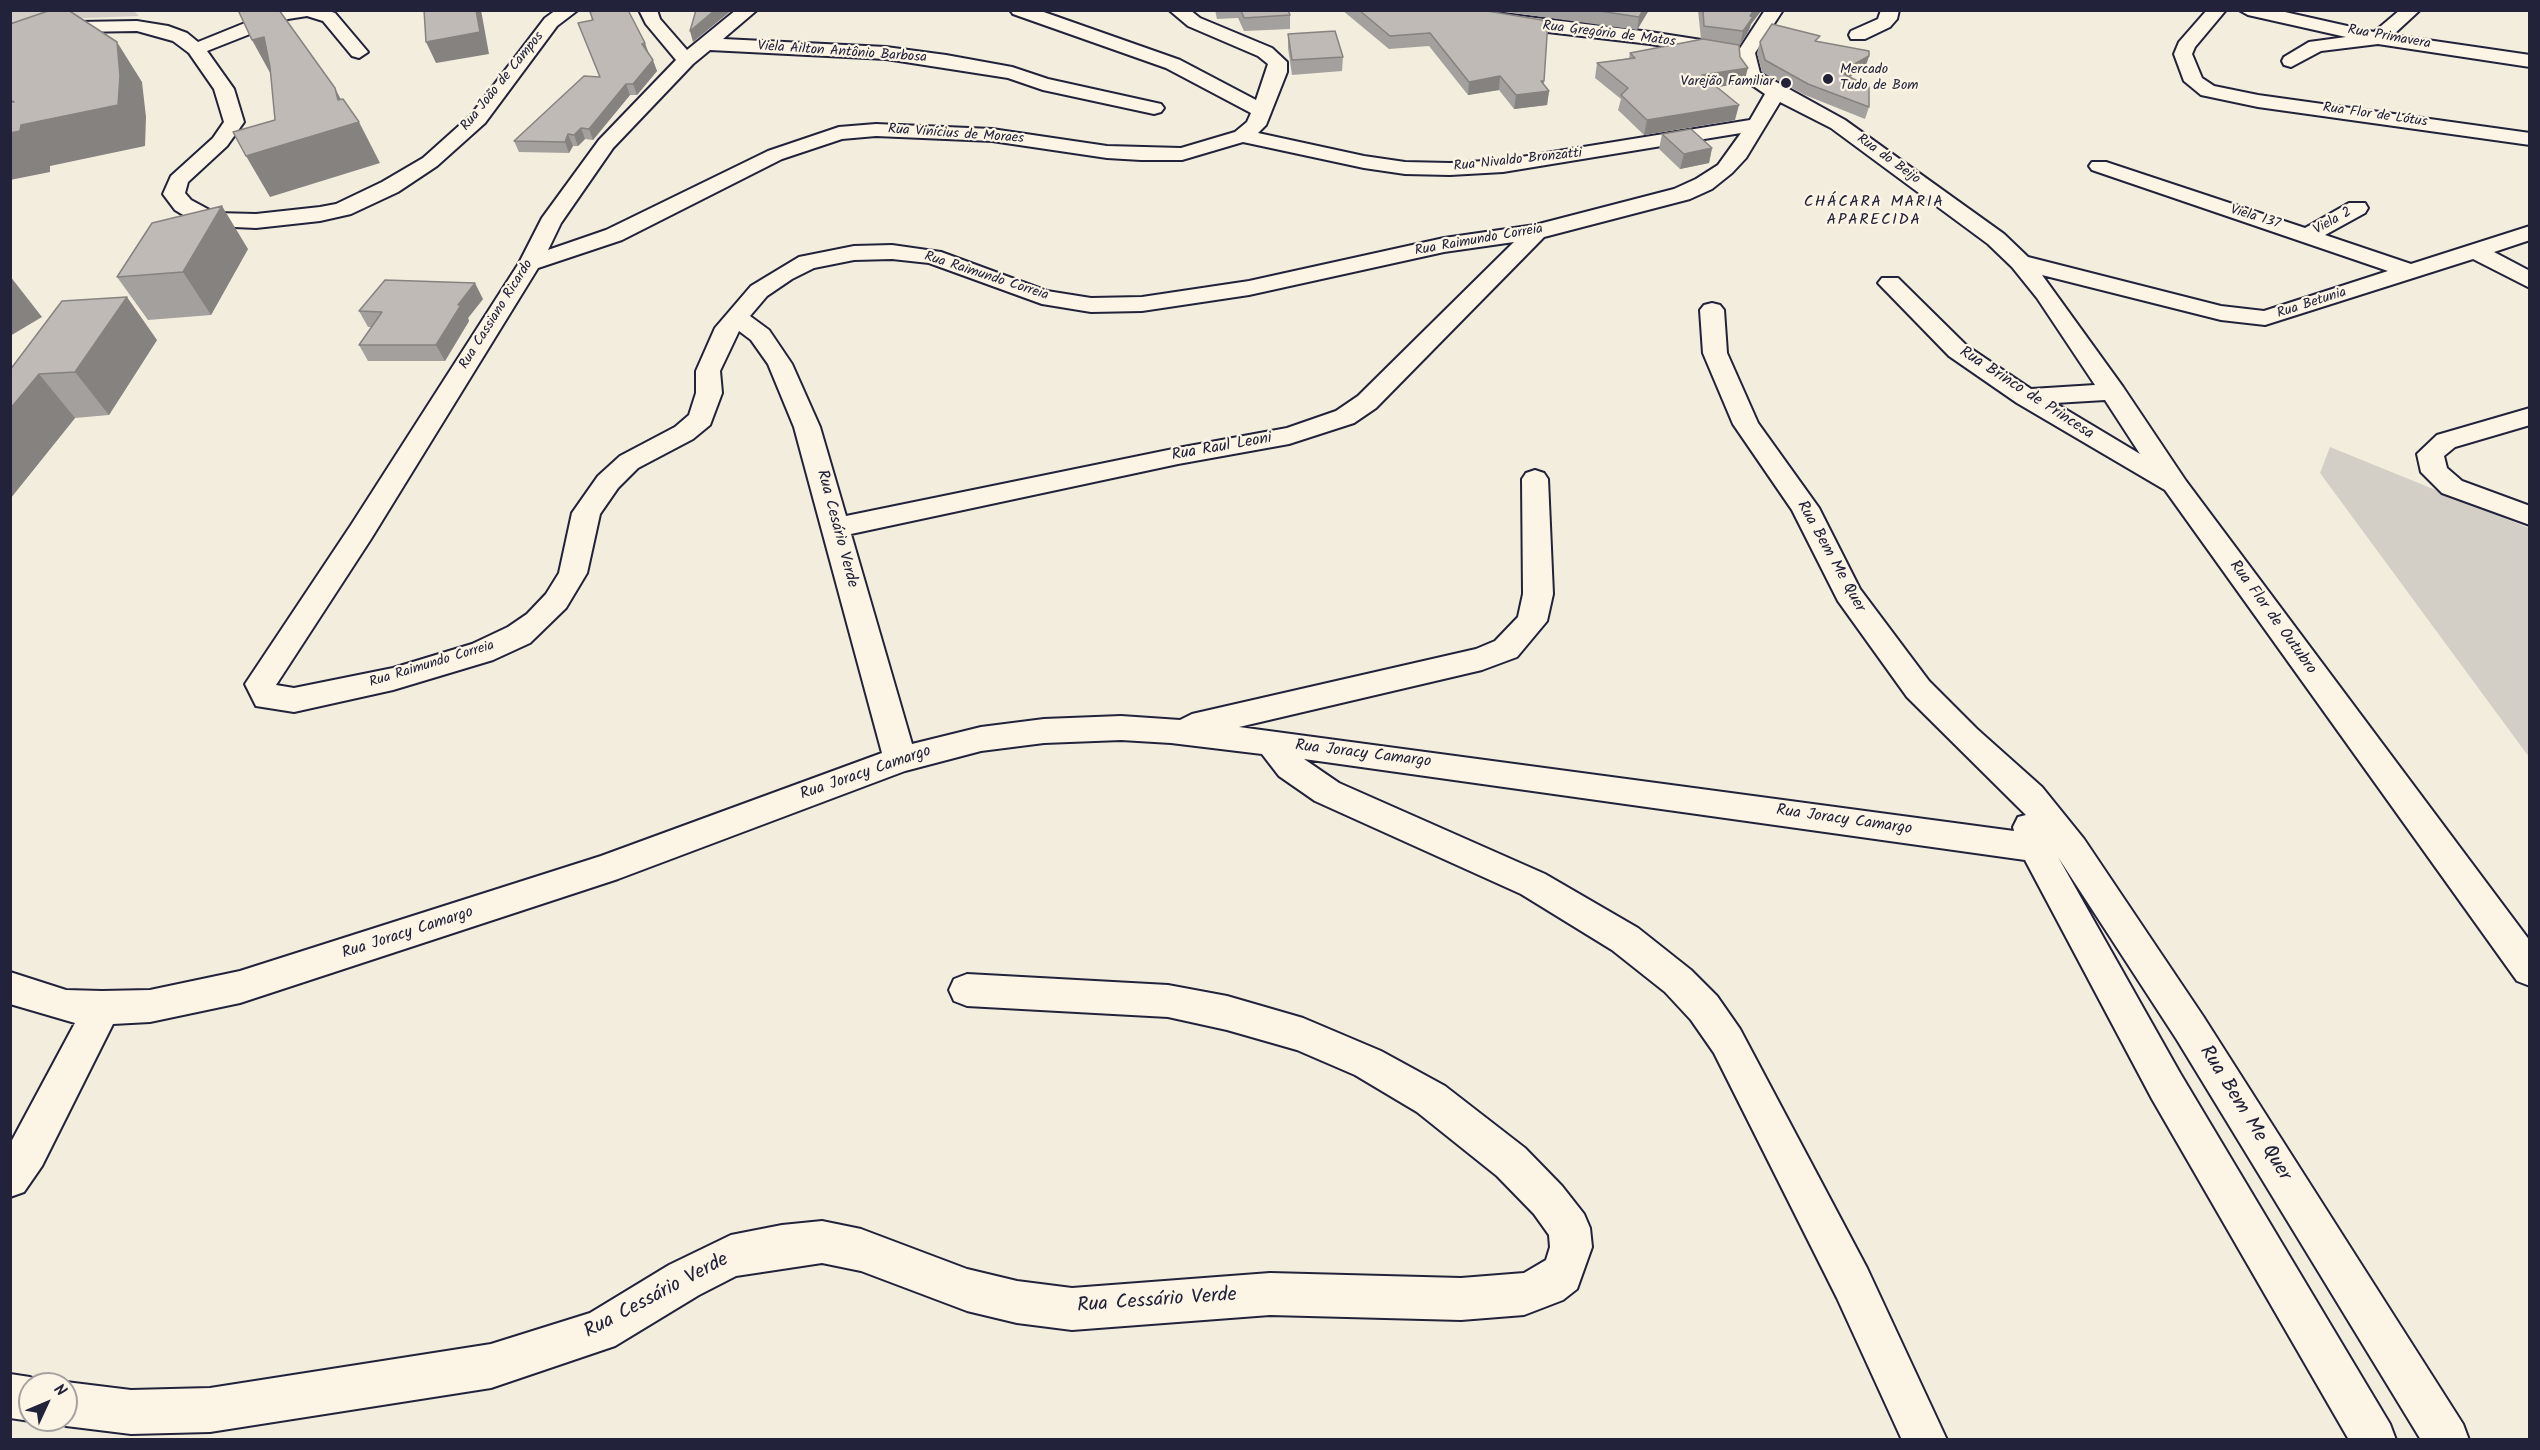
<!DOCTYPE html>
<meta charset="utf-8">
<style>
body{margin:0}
#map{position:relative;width:2540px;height:1450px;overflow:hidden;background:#f3edde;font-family:Kalam,sans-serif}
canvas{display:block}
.frame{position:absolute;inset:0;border:12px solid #22223b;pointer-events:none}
.north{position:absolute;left:18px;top:1372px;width:60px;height:60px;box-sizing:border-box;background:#fcf5e5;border:2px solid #a5a1a1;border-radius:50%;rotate:46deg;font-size:16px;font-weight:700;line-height:24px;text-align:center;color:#22223b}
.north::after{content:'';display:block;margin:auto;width:21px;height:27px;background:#22223b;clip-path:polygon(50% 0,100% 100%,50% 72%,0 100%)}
</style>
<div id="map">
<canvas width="2540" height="1450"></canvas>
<div class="frame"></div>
<div class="north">N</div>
</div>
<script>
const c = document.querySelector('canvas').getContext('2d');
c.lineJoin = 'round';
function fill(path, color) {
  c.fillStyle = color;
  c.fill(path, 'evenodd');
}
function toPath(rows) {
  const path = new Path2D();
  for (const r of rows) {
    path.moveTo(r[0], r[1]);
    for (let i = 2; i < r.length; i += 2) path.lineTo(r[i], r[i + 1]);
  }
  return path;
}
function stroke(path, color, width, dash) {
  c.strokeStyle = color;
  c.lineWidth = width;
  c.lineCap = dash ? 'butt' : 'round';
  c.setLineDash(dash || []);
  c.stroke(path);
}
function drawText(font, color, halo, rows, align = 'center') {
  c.font = font + ' Kalam,sans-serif';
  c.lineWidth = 4.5;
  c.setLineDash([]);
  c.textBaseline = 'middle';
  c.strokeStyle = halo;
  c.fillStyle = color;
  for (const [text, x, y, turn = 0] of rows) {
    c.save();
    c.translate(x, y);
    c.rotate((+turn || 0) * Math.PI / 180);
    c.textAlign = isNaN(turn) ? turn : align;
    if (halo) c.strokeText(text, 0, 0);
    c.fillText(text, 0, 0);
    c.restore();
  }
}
const green = toPath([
 [133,10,139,16,61,19,11,26,10,11],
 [2330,447,2529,528,2529,757,2320,473]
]);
const minor = toPath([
 [277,10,326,10,335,13,368,52,359,58,352,56,323,21,307,16,288,19,207,51,234,89,244,122,227,146,188,182,185,193,191,200,215,213,256,214,320,207,336,204,382,182,423,158,471,115,545,18,556,10,578,10,557,26,485,123,437,166,398,192,351,214,320,221,256,228,213,226,190,219,175,210,163,194,171,176,213,138,224,122,214,89,189,53,173,41,137,31,78,32,10,42,10,31,78,22,137,21,168,26,187,33,198,42,277,10],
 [639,10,657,10,660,19,687,50,736,10,757,10,723,39,886,47,946,55,1012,67,1048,79,1161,104,1164,108,1161,112,1154,114,1043,90,1008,78,886,59,710,50,693,64,613,148,561,223,548,250,606,230,768,151,839,127,876,124,992,129,1107,146,1181,148,1235,132,1247,122,1251,113,1166,68,1013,14,1010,10,1038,10,1180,60,1256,100,1268,64,1258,56,1188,26,1169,10,1190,10,1200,18,1272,48,1287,62,1287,72,1266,125,1258,133,1364,156,1405,162,1450,163,1503,160,1750,120,1765,94,1746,81,1738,70,1737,53,1765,10,1783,10,1755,53,1760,73,1845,120,2004,234,2028,257,2221,306,2264,311,2388,271,2092,170,2089,166,2092,162,2106,162,2305,228,2349,203,2365,203,2368,208,2365,213,2325,235,2411,264,2530,226,2530,240,2494,252,2530,271,2530,288,2473,259,2265,325,2221,320,2042,275,2123,387,2186,481,2530,941,2530,986,2517,981,2165,490,2017,403,1949,356,1878,283,1882,278,1898,278,1967,346,2031,389,2095,385,2037,298,2012,267,1988,244,1831,128,1780,102,1746,158,1732,173,1712,189,1690,199,1544,237,1376,408,1354,423,1289,444,1178,464,851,534,912,744,981,727,1044,719,1121,716,1180,720,1192,714,1476,649,1495,641,1518,617,1523,594,1522,479,1526,473,1535,470,1544,473,1548,479,1553,594,1547,621,1517,657,1482,670,1239,727,2014,831,2013,827,2018,817,2026,815,1907,697,1838,601,1792,510,1733,424,1703,353,1700,310,1704,305,1712,303,1720,305,1724,310,1727,353,1758,423,1819,508,1860,589,1929,681,1977,729,2042,787,2084,839,2203,1016,2463,1424,2469,1440,2421,1440,2177,1040,2058,857,2180,1073,2390,1424,2396,1440,2349,1440,2152,1099,2025,860,1304,759,1339,783,1545,874,1638,928,1691,970,1717,996,1740,1029,1867,1268,1947,1440,1902,1440,1837,1298,1714,1053,1691,1020,1665,992,1612,950,1521,894,1315,801,1279,776,1262,754,1171,743,1121,740,1044,743,981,751,905,771,618,879,240,1003,150,1022,113,1024,42,1166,24,1192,10,1197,10,1144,75,1023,10,1004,10,972,66,990,102,991,150,990,240,971,601,856,882,753,794,427,768,364,751,340,739,331,720,371,722,393,710,425,693,439,638,468,618,488,600,514,587,573,566,608,530,643,493,660,393,690,294,712,256,706,245,684,351,525,519,263,542,218,599,140,676,60,646,24,639,10],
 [1741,133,1718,165,1696,179,1674,189,1535,225,1444,238,1249,281,1142,297,1091,298,1047,291,941,252,892,245,854,246,799,257,751,286,715,328,696,371,696,393,689,415,675,427,620,456,598,476,572,513,559,573,546,594,527,614,508,627,472,644,393,668,294,688,276,685,371,539,538,268,622,240,782,159,842,139,876,136,992,141,1107,158,1141,160,1182,160,1243,142,1364,168,1405,174,1450,175,1503,172,1741,133],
 [1514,242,1358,396,1336,411,1287,428,1178,448,846,516,820,427,792,364,769,330,750,316,767,296,792,279,814,268,854,260,892,259,929,263,1042,304,1091,312,1142,311,1249,295,1444,252,1514,242],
 [2105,400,2140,454,2055,403,2105,400],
 [1428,10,1471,10,1650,32,1727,44,1736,50,1727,56,1650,44,1505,27,1437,15,1428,10],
 [1881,10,1899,10,1897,19,1890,27,1865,39,1851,39,1849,35,1851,31,1878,19,1881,10],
 [2207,10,2226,10,2195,47,2192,54,2202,78,2214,86,2258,95,2530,133,2530,145,2258,107,2201,95,2184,81,2174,54,2179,42,2207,10],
 [2239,10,2276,10,2374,32,2400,10,2420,10,2393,35,2530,55,2530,67,2378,44,2321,51,2291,67,2284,65,2282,61,2284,57,2309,42,2346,37,2248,15,2239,10],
 [2530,408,2530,425,2455,447,2444,456,2447,468,2462,481,2530,506,2530,525,2442,493,2421,472,2417,454,2437,435,2530,408],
 [967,974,1168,985,1227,996,1303,1018,1381,1051,1445,1086,1525,1148,1562,1186,1584,1214,1590,1228,1592,1247,1577,1289,1563,1300,1524,1315,1461,1320,1270,1315,1072,1330,1017,1323,967,1311,861,1271,822,1263,736,1276,699,1295,615,1346,491,1388,210,1432,131,1434,66,1426,51,1420,66,1420,66,1384,61,1384,66,1382,131,1390,210,1388,491,1344,590,1313,669,1265,731,1235,782,1225,822,1221,861,1229,967,1269,1017,1281,1072,1288,1270,1273,1461,1278,1524,1273,1546,1260,1550,1247,1549,1235,1534,1214,1497,1176,1417,1112,1355,1075,1297,1050,1227,1030,1168,1017,967,1006,954,1001,949,990,954,979,967,974],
 [10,1374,30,1377,46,1383,30,1384,30,1420,33,1420,30,1421,10,1418,10,1374]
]);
const wall = toPath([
 [1215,10,1288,10,1290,15,1290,29,1244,31,1238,18,1217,19],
 [1342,10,1481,10,1549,91,1547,105,1514,109,1499,90,1468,95,1429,46,1389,49],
 [1492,10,1649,10,1637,30],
 [1698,10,1762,10,1751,24,1749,30,1740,45,1718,42,1740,57,1744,83,1717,87,1735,120,1644,135,1618,110,1621,99,1595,78,1597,63,1629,58,1630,53,1702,39,1701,39],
 [590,12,649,54,657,71,637,95,630,95,593,140,585,139,578,146,573,146,569,153,519,152,514,141,600,77,592,20],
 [1288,34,1343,57,1342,71,1292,75,1288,48],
 [1760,42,1818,42,1869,56,1865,68,1849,77,1869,107,1865,119,1805,95,1762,72,1757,53],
 [1662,134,1712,148,1709,163,1680,169,1659,149],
 [248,249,211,315,148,320,117,277],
 [483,299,468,318,469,321,445,361,368,361,359,345,372,327,368,327,359,311],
 [157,340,109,415,75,418,10,499,10,370]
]);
const shadedWall = toPath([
 [476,10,481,10,489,54,436,63,426,42],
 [715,10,732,10,693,42,690,31],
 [1643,10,1649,10,1637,30,1639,17],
 [1754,10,1762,10,1751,24,1749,30,1740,45,1743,31,1750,16],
 [264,37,274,80,252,40],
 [117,42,142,82,146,117,145,146,50,166,50,172,10,180,10,133],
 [645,43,649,54,642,44],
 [1869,56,1865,68,1837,84,1840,72],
 [653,60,657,71,637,95,633,84],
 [1748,68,1744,83,1699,90,1702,75],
 [1500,76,1499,90,1468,95,1469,82],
 [1541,81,1544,81,1542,92,1549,91,1547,105,1514,109,1516,95],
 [626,84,630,95,593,140,589,129],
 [335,88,353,123,359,122,380,163,270,197,246,156,338,100],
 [1739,105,1735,120,1644,135,1647,120],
 [581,128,585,139,578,146,574,135],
 [568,134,573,146,569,153,565,142],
 [1712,148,1709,163,1680,169,1684,154],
 [222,206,248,249,211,315,183,272],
 [10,276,42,317,10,336],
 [475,283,483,299,468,318,469,321,445,361,436,345,458,305],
 [127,297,157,340,109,415,75,372],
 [39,374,75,418,10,499,10,409]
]);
const building = toPath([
 [51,10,68,10,117,42,120,76,118,105,21,125,20,131,10,133,10,102,14,102,10,100,10,24,51,10],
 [238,10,279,10,335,88,338,100,343,99,359,122,246,156,233,132,275,120,270,67,264,37,252,40,238,10],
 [424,10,476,10,480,32,426,42,424,10],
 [599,10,628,10,645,43,642,44,653,60,633,84,626,84,589,129,581,128,574,135,568,134,565,142,514,141,584,76,600,77,578,23,593,20,590,12,599,10],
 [696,10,715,10,690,31,696,10],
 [1241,10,1288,10,1290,15,1244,18,1241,10],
 [1359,10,1481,10,1548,21,1544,81,1541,81,1549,91,1516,95,1500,76,1469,82,1430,33,1390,36,1359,10],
 [1593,10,1643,10,1639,17,1593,10],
 [1703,10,1754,10,1750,16,1753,17,1743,31,1704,26,1703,10],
 [1772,24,1820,36,1815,41,1869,51,1869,56,1840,72,1869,87,1869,107,1808,84,1765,60,1760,42,1772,24],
 [1335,31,1343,57,1292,60,1288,34,1335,31],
 [1703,39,1739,45,1740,57,1748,68,1702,75,1739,105,1647,120,1621,95,1628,88,1597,63,1635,58,1630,53,1703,39],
 [1691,129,1712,148,1684,154,1662,134,1691,129],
 [222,206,183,272,117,277,152,223,222,206],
 [385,280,475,283,458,305,461,305,436,345,359,345,382,312,359,311,385,280],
 [127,297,75,372,39,374,10,409,10,370,62,301,127,297]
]);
const markers = [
 [1828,79,6,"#22223b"],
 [1786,83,6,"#22223b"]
];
const farStreetnames = [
 ["Rua Gregório de Matos",1609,35,7],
 ["Rua Primavera",2389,38,10],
 ["Viela Ailton Antônio Barbosa",842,53,4],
 ["Rua João de Campos",503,82,-51],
 ["Rua Flor de Lótus",2375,116,8],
 ["Rua Vinícius de Moraes",956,135,4],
 ["Rua do Beijo",1888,160,36],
 ["Rua Nivaldo Bronzatti",1518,161,-6],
 ["Viela 137",2255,218,17],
 ["Viela 2",2333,222,-29],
 ["Rua Raimundo Correia",1479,241,-10],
 ["Rua Raimundo Correia",986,277,18],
 ["Rua Betunia",2312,304,-18],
 ["Rua Cassiano Ricardo",497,315,-58],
 ["Rua Raimundo Correia",432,665,-17]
];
const farPoinames = [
 ["Mercado",1840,71],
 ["Tudo de Bom",1840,87],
 ["Varejão Familiar",1774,83,"right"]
];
const farQuarternames = [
 ["CHÁCARA MARIA",1874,203],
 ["APARECIDA",1874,221]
];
const streetNames = [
 ["Rua Brinco de Princesa",2026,394,33],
 ["Rua Raul Leoni",1222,448,-10],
 ["Rua Cesário Verde",836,529,75],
 ["Rua Bem Me Quer",1830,557,61],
 ["Rua Flor de Outubro",2272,618,54],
 ["Rua Joracy Camargo",1363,755,7],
 ["Rua Joracy Camargo",866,774,-19],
 ["Rua Joracy Camargo",1844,821,8],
 ["Rua Joracy Camargo",408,934,-18]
];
const nearStreetnames = [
 ["Rua Bem Me Quer",2244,1114,58],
 ["Rua Cessário Verde",657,1297,-28],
 ["Rua Cessário Verde",1157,1302,-4]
];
fill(green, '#d4cfc6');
stroke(minor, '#22223b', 4);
fill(minor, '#fcf5e5');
fill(wall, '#a4a09d');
fill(shadedWall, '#86827f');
fill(building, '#bfbab6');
stroke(building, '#86827f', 1.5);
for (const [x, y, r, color] of markers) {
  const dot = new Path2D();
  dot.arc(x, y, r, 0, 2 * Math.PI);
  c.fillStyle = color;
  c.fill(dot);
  stroke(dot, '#fcf5e5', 2);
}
drawText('14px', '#22223b', '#fcf5e5', farStreetnames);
drawText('14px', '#22223b', '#fcf5e5', farPoinames, 'left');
c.letterSpacing = '1.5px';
drawText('16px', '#22223b', '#fcf5e5', farQuarternames);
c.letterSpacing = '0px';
drawText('16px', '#22223b', '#fcf5e5', streetNames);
drawText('20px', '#22223b', '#fcf5e5', nearStreetnames);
</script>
